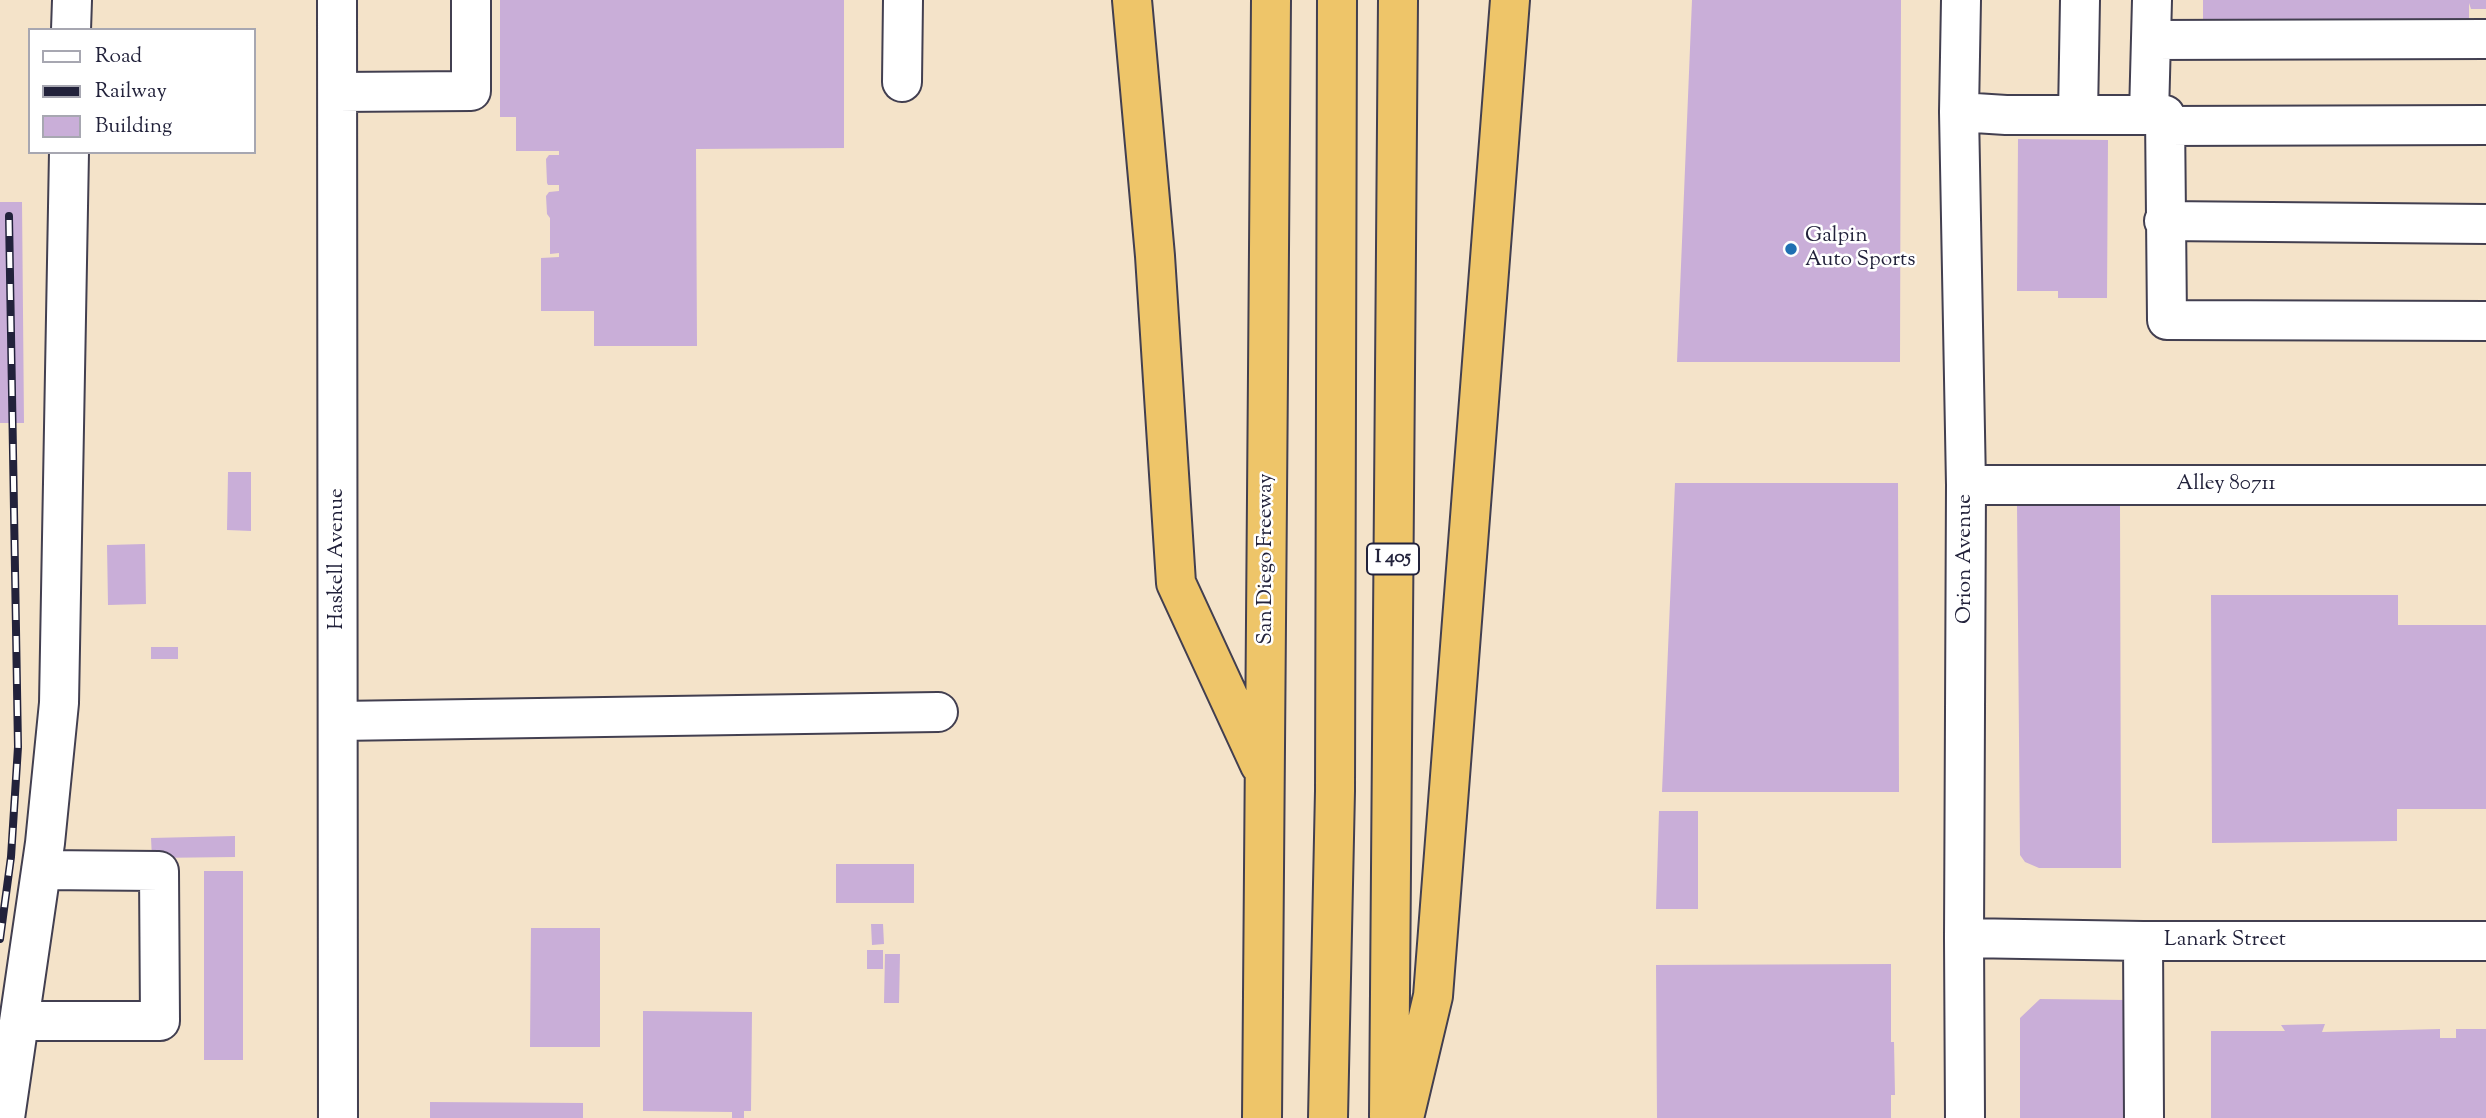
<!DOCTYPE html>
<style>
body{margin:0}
#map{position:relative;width:2486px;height:1118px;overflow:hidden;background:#f4e3c9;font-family:"Sorts Mill Goudy",serif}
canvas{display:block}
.legend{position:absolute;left:28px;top:28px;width:228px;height:126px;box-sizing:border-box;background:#fff;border:2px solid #a7a7b1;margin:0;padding:9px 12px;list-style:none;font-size:21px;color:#22223b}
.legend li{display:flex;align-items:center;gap:14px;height:35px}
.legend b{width:35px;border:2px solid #a7a7b1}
</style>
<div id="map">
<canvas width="2486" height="1118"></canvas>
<ul class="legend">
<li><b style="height:9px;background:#fff"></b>Road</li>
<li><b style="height:9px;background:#22223b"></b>Railway</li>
<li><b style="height:19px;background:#c9aed8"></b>Building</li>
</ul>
</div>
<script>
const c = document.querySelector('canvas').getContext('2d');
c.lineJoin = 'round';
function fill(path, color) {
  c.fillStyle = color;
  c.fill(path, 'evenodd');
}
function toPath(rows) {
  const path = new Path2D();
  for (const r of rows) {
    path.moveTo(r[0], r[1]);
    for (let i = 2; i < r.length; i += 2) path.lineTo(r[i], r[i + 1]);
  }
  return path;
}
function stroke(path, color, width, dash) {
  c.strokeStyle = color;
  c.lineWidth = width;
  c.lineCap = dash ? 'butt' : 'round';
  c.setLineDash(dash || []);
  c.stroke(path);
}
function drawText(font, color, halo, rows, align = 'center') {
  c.font = font + ' "Sorts Mill Goudy",serif';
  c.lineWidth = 5;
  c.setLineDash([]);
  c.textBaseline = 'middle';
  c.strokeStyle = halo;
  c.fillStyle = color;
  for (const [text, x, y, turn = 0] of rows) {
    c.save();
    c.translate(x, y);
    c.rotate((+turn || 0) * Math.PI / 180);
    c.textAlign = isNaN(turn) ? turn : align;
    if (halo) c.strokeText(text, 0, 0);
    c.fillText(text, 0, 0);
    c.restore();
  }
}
const building = toPath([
 [500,0,844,0,844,148,696,149,697,346,594,346,594,311,541,311,541,258,559,257,559,253,550,254,550,218,547,214,546,196,549,192,559,191,559,185,548,185,547,183,546,159,549,155,559,155,559,151,516,151,516,117,500,117],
 [1692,0,1901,0,1900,362,1677,362],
 [2203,0,2486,0,2486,9,2471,9,2469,3,2469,22,2203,22],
 [2018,139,2108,140,2107,298,2058,298,2058,291,2017,291],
 [0,202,22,202,24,423,0,423],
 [228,472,251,472,251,531,227,530],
 [1675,483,1898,483,1899,792,1662,792],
 [2017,505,2120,505,2121,868,2039,868,2025,862,2020,855],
 [145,544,146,604,108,605,107,545],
 [2211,595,2398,595,2398,625,2486,625,2486,809,2397,809,2397,841,2212,843],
 [151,647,178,647,178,659,151,659],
 [1659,811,1698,811,1698,909,1656,909],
 [235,836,235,857,152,858,151,838],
 [836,864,914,864,914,903,836,903],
 [204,871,243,871,243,1060,204,1060],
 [871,924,883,924,884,944,872,945],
 [531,928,600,928,600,1047,530,1047],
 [867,950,883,950,883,969,867,969],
 [885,954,900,954,899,1003,884,1003],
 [1891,964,1891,1042,1894,1042,1895,1095,1891,1095,1891,1118,1657,1118,1656,965],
 [2040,999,2126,1000,2126,1118,2020,1118,2020,1018],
 [643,1011,752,1012,751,1111,744,1111,744,1118,732,1118,732,1112,643,1111],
 [2325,1024,2322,1032,2440,1029,2440,1038,2456,1038,2456,1029,2486,1029,2486,1118,2211,1118,2211,1031,2285,1031,2281,1025],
 [430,1102,583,1103,583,1118,430,1118]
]);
const minor = toPath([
 [337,0,338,1118],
 [1961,0,1959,112,1966,485,1964,938,1965,1118],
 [71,30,72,0],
 [2151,40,2486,39],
 [902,82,903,0],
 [338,92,471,91,471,0],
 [1959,112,2006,115,2165,115,2167,320,2486,321],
 [2078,115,2080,0],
 [2149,115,2152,0],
 [2165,126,2486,125],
 [2164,221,2486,224],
 [1966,485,2486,485],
 [338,721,938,712],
 [1964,938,2143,941,2486,941],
 [2143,941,2144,1118],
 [19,1021,160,1021,159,871,41,870],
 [5,1118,45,843,59,703,69,152]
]);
const highway = toPath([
 [1132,0,1155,256,1176,583,1260,765],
 [1389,1116,1398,0],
 [1262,1118,1271,0],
 [1328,1118,1335,791,1337,0],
 [1404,1118,1433,996,1510,0]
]);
const rail = toPath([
 [0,939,11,857,18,747,9,216]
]);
const markers = [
 [1791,249,7,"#1f6fb2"]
];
const shields = [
 [1393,559,52]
];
const shieldNames = [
 ["I 405",1393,559]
];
const poiNames = [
 ["Galpin",1805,237],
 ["Auto Sports",1805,261]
];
const streetNames = [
 ["Alley 80711",2226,485],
 ["Haskell Avenue",338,559,-90],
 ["San Diego Freeway",1267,559,-90],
 ["Orion Avenue",1966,559,-90],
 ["Lanark Street",2225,941]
];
fill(building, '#c9aed8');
stroke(minor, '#423f50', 42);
stroke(highway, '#423f50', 42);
stroke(minor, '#fff', 38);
stroke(highway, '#eec569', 38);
stroke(rail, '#22223b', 8);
stroke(rail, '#fff', 5, [16]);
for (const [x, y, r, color] of markers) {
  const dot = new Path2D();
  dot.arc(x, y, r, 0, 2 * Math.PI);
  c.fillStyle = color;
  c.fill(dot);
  stroke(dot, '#fff', 2.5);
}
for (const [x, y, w] of shields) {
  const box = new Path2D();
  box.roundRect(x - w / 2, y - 15.5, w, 31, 5);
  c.fillStyle = '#fff';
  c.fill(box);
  stroke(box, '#22223b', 2);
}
drawText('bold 19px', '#22223b', null, shieldNames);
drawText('21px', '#22223b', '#fff', poiNames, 'left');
drawText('21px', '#22223b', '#fff', streetNames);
</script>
